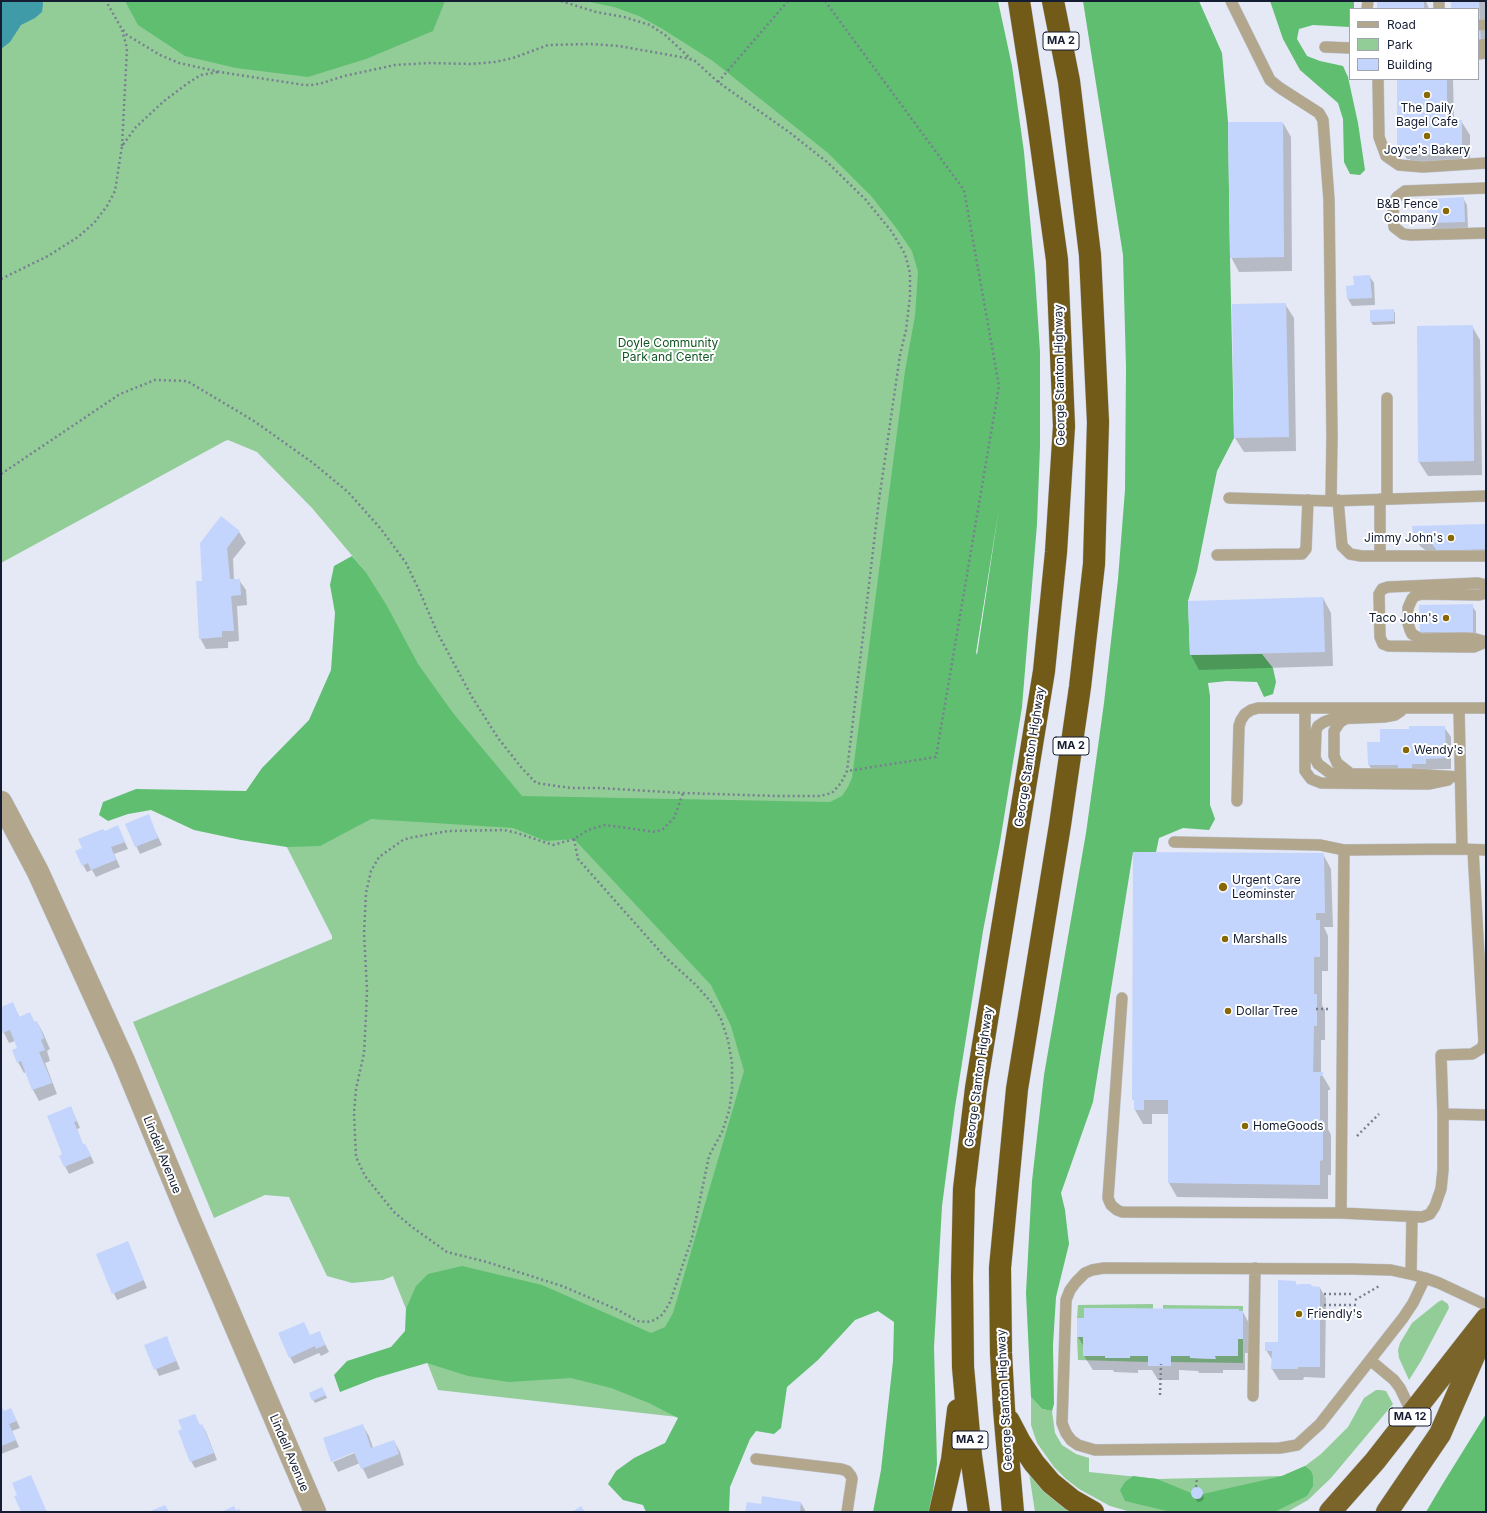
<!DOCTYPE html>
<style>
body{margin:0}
#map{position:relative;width:1487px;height:1513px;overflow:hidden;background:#e4e9f5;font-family:Inter,sans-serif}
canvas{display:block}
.frame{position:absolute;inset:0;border:2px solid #151d32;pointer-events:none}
.legend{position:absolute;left:1349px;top:8px;width:130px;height:72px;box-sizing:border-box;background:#fff;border:1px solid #a1a5ad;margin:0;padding:5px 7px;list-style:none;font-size:12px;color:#151d32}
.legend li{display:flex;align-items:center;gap:8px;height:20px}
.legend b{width:20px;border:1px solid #a1a5ad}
</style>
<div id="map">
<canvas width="1487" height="1513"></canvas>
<div class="frame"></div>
<ul class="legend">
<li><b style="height:5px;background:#b2a78c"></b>Road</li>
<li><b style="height:11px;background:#92cd98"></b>Park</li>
<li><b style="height:11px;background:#c4d5fd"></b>Building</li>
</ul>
</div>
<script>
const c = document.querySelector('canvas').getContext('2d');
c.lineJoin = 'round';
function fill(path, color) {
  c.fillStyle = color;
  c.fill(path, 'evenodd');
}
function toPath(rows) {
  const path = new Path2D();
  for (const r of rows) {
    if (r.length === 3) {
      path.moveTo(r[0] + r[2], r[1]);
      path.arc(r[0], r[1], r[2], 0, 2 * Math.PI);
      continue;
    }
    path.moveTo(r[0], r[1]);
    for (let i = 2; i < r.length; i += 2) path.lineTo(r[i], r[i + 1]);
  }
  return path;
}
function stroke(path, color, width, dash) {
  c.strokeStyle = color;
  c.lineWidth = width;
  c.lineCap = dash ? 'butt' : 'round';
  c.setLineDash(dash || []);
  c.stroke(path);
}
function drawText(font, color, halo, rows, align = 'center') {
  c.font = font + ' Inter,sans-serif';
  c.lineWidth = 4;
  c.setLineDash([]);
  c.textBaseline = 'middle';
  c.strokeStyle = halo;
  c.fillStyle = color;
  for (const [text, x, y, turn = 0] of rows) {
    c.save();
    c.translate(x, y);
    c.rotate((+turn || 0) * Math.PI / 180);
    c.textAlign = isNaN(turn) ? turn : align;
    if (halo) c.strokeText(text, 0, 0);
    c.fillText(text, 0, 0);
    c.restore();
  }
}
const green = toPath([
 [1,1,946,1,1024,345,976,652,981,811,678,1417,438,1390,393,1276,383,1280,352,1283,327,1276,289,1197,265,1195,214,1218,133,1022,332,939,332,936,265,804,438,806,365,571,312,508,257,452,228,440,225,441,1,563],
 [1442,1300,1448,1304,1449,1308,1421,1361,1409,1380,1399,1358,1398,1350,1400,1343,1412,1323,1438,1302],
 [1153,1304,1153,1309,1084,1308,1084,1318,1077,1318,1078,1305],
 [1163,1305,1243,1306,1243,1311,1163,1309],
 [1077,1337,1083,1337,1083,1356,1105,1356,1105,1358,1130,1358,1130,1356,1148,1356,1148,1362,1078,1360],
 [1238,1339,1243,1339,1243,1363,1171,1362,1171,1356,1190,1356,1190,1358,1215,1359,1215,1356,1237,1356],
 [1376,1390,1381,1390,1386,1391,1393,1404,1331,1478,1308,1500,1287,1512,1131,1512,1110,1506,1079,1489,1066,1479,1054,1467,1037,1443,1031,1425,1031,1397,1042,1409,1052,1411,1055,1433,1062,1445,1076,1454,1089,1458,1089,1472,1158,1479,1282,1476,1305,1466,1321,1454,1348,1427,1364,1398],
 [1029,1473,1071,1512,1035,1512]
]);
const forest = toPath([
 [125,1,445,1,433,31,366,59,308,77,236,68,185,56,138,25],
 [585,1,998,1,1012,66,1024,152,1035,275,1040,352,1040,446,1037,524,1022,707,1000,842,983,931,955,1107,942,1206,934,1347,937,1464,930,1512,873,1512,881,1470,893,1361,894,1322,878,1311,855,1320,818,1360,787,1387,781,1428,774,1434,756,1431,750,1439,730,1487,729,1512,646,1512,643,1505,623,1500,608,1484,616,1471,634,1458,665,1443,678,1418,649,1403,611,1388,571,1378,509,1382,468,1376,427,1363,376,1378,340,1392,334,1375,347,1361,391,1347,405,1331,406,1309,416,1286,428,1274,462,1266,542,1285,651,1333,665,1327,673,1313,744,1071,731,1026,711,985,574,839,546,841,513,828,371,819,320,846,287,847,241,840,194,830,151,810,128,814,108,821,99,815,103,802,136,789,246,791,262,768,309,720,331,670,335,613,330,585,334,566,352,556,365,571,387,606,418,664,453,713,522,796,830,802,842,796,848,787,852,778,905,371,915,316,918,272,912,251,897,229,872,197,828,153,713,61,661,28,639,16,614,7],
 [999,508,977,655,976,652],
 [1083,1,1199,1,1222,53,1228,122,1230,258,1234,438,1217,471,1197,571,1188,601,1190,655,1262,654,1273,668,1276,682,1273,694,1264,697,1257,682,1227,681,1208,683,1210,696,1210,805,1215,819,1209,830,1183,828,1159,838,1156,852,1133,852,1093,1102,1061,1193,1065,1210,1069,1244,1056,1297,1053,1345,1054,1404,1052,1411,1042,1409,1031,1397,1026,1293,1032,1181,1044,1075,1086,833,1104,703,1118,579,1125,490,1126,367,1123,255],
 [1270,1,1354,1,1354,9,1350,9,1350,27,1313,25,1299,29,1297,39,1307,56,1320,61,1343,66,1348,77,1358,123,1365,170,1360,175,1350,174,1344,162,1343,119,1338,103,1300,70,1283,39],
 [1486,1414,1486,1512,1426,1512,1442,1485],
 [1305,1466,1311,1471,1313,1476,1313,1486,1307,1496,1274,1512,1171,1512,1125,1501,1120,1490,1125,1482,1133,1476,1157,1479,1191,1493,1194,1498,1197,1499,1201,1498,1203,1494,1282,1476]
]);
const water = toPath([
 [1,1,42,1,43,4,42,12,35,18,21,25,10,42,1,49]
]);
const shadow = toPath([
 [1378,1,1426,1,1429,9,1378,9],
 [1452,1,1485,1,1486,57,1478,57,1478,9,1452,9],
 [1398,79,1453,79,1454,121,1461,121,1470,135,1470,168,1415,168,1410,159,1407,159,1398,145],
 [1283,123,1291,137,1292,271,1239,272,1231,257],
 [1463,198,1467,205,1468,228,1433,230,1429,223,1428,200],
 [1370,277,1374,283,1375,305,1352,306,1348,299,1347,287,1355,286],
 [1285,304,1294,318,1296,451,1244,452,1235,438],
 [1393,310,1395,313,1395,324,1373,325,1371,322],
 [1472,326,1480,340,1482,475,1428,476,1419,462],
 [221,518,239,532,246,543,233,559,234,580,239,580,246,590,247,605,237,606,239,641,228,642,228,648,206,649,200,638,203,582],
 [1486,525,1486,560,1428,552,1420,546,1413,535],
 [1323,598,1331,613,1333,666,1199,670,1191,655,1189,602],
 [1472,605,1476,612,1476,638,1425,639,1421,632,1420,606],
 [1444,727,1451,737,1451,769,1431,769,1431,774,1375,775,1369,765,1381,743,1410,730],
 [148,816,162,845,140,854,126,825],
 [118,827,128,849,114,854,120,867,96,877,92,870,87,872,83,865,83,849,104,832],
 [1323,854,1331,869,1333,927,1324,927,1328,936,1328,971,1322,971,1322,1005,1325,1010,1325,1040,1321,1040,1321,1073,1330,1088,1330,1090,1328,1090,1328,1129,1331,1135,1331,1175,1328,1175,1328,1199,1177,1197,1169,1183,1169,1114,1152,1114,1152,1124,1143,1124,1135,1110,1135,1102,1133,1099],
 [13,1004,20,1018,30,1014,35,1023,37,1022,43,1033,50,1049,47,1051,50,1061,45,1063,57,1094,39,1101,33,1090,26,1072,24,1073,18,1062,18,1048,15,1041,9,1043,1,1027,1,1008],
 [74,1114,80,1128,77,1129,83,1145,85,1145,89,1152,94,1163,69,1174,60,1156,64,1155],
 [131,1249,147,1288,117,1300,97,1255],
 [1295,1282,1299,1289,1311,1285,1312,1287,1320,1288,1326,1298,1325,1378,1304,1377,1303,1380,1279,1380,1272,1369,1273,1361,1266,1350,1278,1343],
 [1243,1312,1251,1327,1251,1353,1245,1353,1245,1370,1223,1370,1223,1373,1199,1373,1198,1371,1179,1370,1179,1380,1158,1380,1152,1370,1138,1370,1138,1373,1114,1372,1113,1370,1093,1370,1084,1356,1084,1347,1078,1337,1078,1319],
 [319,1332,329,1352,321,1356,319,1353,294,1364,290,1357,310,1336],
 [166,1337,180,1369,159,1376,146,1346],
 [322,1388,327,1398,315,1403,310,1394],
 [1,1406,4,1412,11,1409,20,1428,12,1431,19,1447,1,1454],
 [195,1415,200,1426,202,1425,206,1432,217,1460,195,1468,191,1461,183,1430],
 [363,1426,369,1436,373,1448,394,1441,400,1452,404,1465,368,1479,360,1463,338,1472,333,1462,359,1451,359,1449,332,1460,332,1462,324,1439],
 [1198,1488,1201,1490,1204,1498,1202,1501,1198,1502,1196,1500,1192,1493,1194,1490],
 [801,1503,806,1512,746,1512,762,1505]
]);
const building = toPath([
 [1377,1,1424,1,1424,9,1377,9],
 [1451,1,1479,1,1481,45,1478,46,1478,9,1451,9],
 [1397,79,1447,79,1447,120,1462,120,1462,154,1406,154,1406,145,1397,145],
 [1228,122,1283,122,1284,257,1230,258],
 [1464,197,1465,222,1428,223,1427,199],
 [1370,275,1372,298,1347,299,1346,286,1354,285,1353,276],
 [1286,303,1289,437,1234,438,1232,304],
 [1394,309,1394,321,1370,322,1370,310],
 [1473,325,1474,461,1418,462,1417,326],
 [221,516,240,531,227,548,230,579,240,579,241,595,231,596,234,631,222,631,222,637,199,639,196,581,202,581,200,543],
 [1486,524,1486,549,1437,551,1430,541,1421,542,1413,535,1412,526],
 [1323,597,1325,652,1190,655,1188,601],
 [1473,604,1473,632,1420,632,1419,605],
 [1409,726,1445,726,1446,758,1426,759,1426,764,1412,764,1412,769,1398,769,1398,765,1368,765,1367,742,1380,742,1380,729,1409,729],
 [149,814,158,838,135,847,125,824],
 [118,825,125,842,111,847,116,860,91,870,88,863,82,866,75,851,82,848,78,839,103,829,105,831],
 [1133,852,1324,853,1325,913,1316,913,1316,920,1320,920,1320,957,1314,957,1314,994,1317,994,1317,1026,1314,1026,1313,1072,1323,1072,1323,1076,1320,1076,1320,1120,1323,1120,1323,1160,1320,1161,1320,1185,1168,1183,1168,1100,1144,1100,1144,1110,1134,1110,1134,1099,1132,1099],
 [13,1002,19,1017,30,1012,34,1022,37,1021,44,1038,41,1040,45,1050,39,1052,52,1083,32,1090,21,1061,17,1063,12,1050,17,1048,10,1030,2,1033,1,1030,1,1007],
 [71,1106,77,1121,74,1122,83,1144,85,1144,91,1156,64,1167,59,1156,62,1154,47,1116],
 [128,1241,144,1280,112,1294,96,1254],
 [1278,1280,1296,1281,1296,1285,1298,1286,1298,1284,1311,1284,1311,1286,1320,1287,1320,1367,1298,1367,1298,1369,1271,1369,1272,1351,1265,1351,1265,1342,1278,1342],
 [1084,1308,1239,1309,1239,1311,1243,1311,1243,1339,1238,1339,1238,1356,1215,1356,1216,1359,1190,1358,1190,1356,1171,1356,1171,1366,1148,1366,1148,1356,1130,1356,1130,1358,1105,1358,1105,1356,1083,1356,1083,1337,1077,1337,1077,1318,1084,1318],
 [304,1322,310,1335,320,1331,325,1345,316,1349,315,1346,289,1358,278,1333],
 [167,1336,176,1361,154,1370,144,1345],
 [322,1387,326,1395,312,1401,309,1393],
 [1,1405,4,1411,11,1408,17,1421,9,1424,16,1440,1,1446],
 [195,1414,200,1425,202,1424,214,1453,190,1462,178,1431,182,1429,178,1420],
 [363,1424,371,1448,394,1440,399,1454,361,1469,354,1452,331,1462,323,1438],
 [31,1475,47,1512,21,1512,14,1496,17,1495,12,1483],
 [1197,1493,6],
 [762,1496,801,1502,800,1512,745,1512,747,1502,761,1504],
 [165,1505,169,1512,148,1512],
 [234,1506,236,1510,239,1509,241,1512,221,1512],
 [581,1506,585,1512,572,1512]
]);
const path = toPath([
 [561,1,596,12,624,17,650,25,665,35,691,59],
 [825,1,964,190,999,386,936,757,847,771],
 [718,82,788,1],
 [122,146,127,48,122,30],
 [1,279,48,256,78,237,94,223,107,206,115,191,122,146,136,127,164,101,188,83,201,75,218,72],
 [1,474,120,394,155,380,187,381,254,421,313,463,348,492,381,529,406,563,419,590,437,632,472,697,498,738,521,767,536,783,571,788,599,788,683,793,777,796,820,796,832,793,841,783,847,771,879,500,900,355,906,330,910,296,910,273,905,254,892,232,865,199,827,162,789,132,718,82,695,61,686,58,619,46,591,44,548,45,513,58,495,62,471,64,429,63,395,65,344,76,319,84,311,85,304,85,220,72,179,63,160,55,127,35,120,26,106,1],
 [574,839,578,859,665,957,696,985,712,1003,721,1019,728,1040,732,1063,732,1091,729,1111,722,1132,709,1156,692,1238,670,1302,663,1314,655,1320,647,1322,638,1321,616,1309,562,1286,487,1262,447,1252,412,1227,394,1212,365,1176,356,1157,354,1113,356,1089,364,1053,366,1015,367,990,364,933,366,893,371,871,379,857,403,840,409,838,448,831,504,830,517,833,553,845,574,839,588,830,605,825,656,832,663,829,674,818,683,793],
 [1316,1009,1328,1009],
 [1357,1136,1379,1114],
 [1324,1294,1354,1294],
 [1355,1300,1381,1285],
 [1324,1305,1356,1305],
 [1324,1315,1357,1314],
 [1160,1395,1161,1364],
 [1196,1487,1197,1478]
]);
const service = toPath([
 [1231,1,1270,80,1280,88,1319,113,1323,120,1329,200,1332,435,1331,501,1486,496],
 [1439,1,1439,9],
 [1367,9,1368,1],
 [1480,25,1486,25],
 [1481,45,1486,44],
 [1325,47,1350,48],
 [1478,54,1486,53],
 [1378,79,1379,137,1386,156,1399,165,1423,167,1486,163],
 [1486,188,1405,191,1397,197,1393,204,1394,227,1403,234,1411,235,1486,233],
 [1387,398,1387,499],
 [1229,498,1331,501],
 [1380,499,1380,556],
 [1338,500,1342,546,1350,554,1361,556,1486,556],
 [1217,555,1302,554,1306,549,1308,500],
 [1486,585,1478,583,1388,587,1382,589,1379,594,1380,637,1383,644,1388,646,1466,647,1474,647,1486,642],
 [1486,642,1476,639,1464,638,1421,639,1412,634,1410,630,1408,623,1408,608,1412,599,1415,596,1421,594,1479,595,1486,593],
 [1305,708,1305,771,1311,779,1321,783,1417,784,1429,784,1448,780],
 [1459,709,1462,849],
 [1401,711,1395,715,1384,717,1332,719,1324,722,1318,726,1316,731,1315,758,1318,764,1330,773,1336,774,1412,774,1460,777],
 [1345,719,1340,722,1334,731,1334,756,1337,763,1351,774],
 [1237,801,1239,726,1241,720,1245,714,1251,710,1258,708,1486,708],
 [1174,842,1320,845,1344,850],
 [1473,850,1484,1042,1482,1048,1472,1054,1441,1055,1443,1114,1443,1170,1441,1189,1435,1206,1430,1214,1422,1217,1341,1213,1344,850,1462,849,1486,850],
 [1122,998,1108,1198,1111,1205,1117,1210,1122,1212,1341,1213],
 [1443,1114,1486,1115],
 [1411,1274,1412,1217],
 [1425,1278,1413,1303,1403,1318,1320,1424,1297,1445,1280,1448,1095,1450,1078,1445,1071,1440,1066,1433,1062,1423,1066,1300,1070,1290,1076,1282,1085,1273,1092,1270,1104,1268,1352,1269,1391,1270,1414,1275,1425,1278,1439,1283,1486,1305],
 [1370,1360,1394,1380,1400,1388,1413,1415],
 [1253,1396,1255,1268],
 [756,1459,841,1469,847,1471,851,1476,852,1479,847,1512]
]);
const tertiary = toPath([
 [1,802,38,872,124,1061,189,1218,315,1512]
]);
const trunk = toPath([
 [1330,1512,1375,1461,1486,1319],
 [1387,1512,1440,1434,1481,1340]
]);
const motorway = toPath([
 [1009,1421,1020,1442,1034,1463,1051,1483,1072,1500,1093,1512],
 [940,1512,952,1460,958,1410],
 [979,1512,971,1456,963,1367,962,1277,964,1189,976,1088,1044,671,1056,552,1064,426,1057,260,1037,116,1019,1],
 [1013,1512,1004,1409,1001,1353,1000,1268,1017,1089,1060,825,1080,687,1094,564,1098,422,1090,255,1069,81,1053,1]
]);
const markers = [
 [1427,95,4,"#886805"],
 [1427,136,4,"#886805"],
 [1446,211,4,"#886805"],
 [1451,538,4,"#886805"],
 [1446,618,4,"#886805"],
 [1406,750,4,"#886805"],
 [1223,887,5,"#886805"],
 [1225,939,4,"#886805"],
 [1228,1011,4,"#886805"],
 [1245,1126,4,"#886805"],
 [1299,1314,4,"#886805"]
];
const shields = [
 [1061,41,36],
 [1071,746,36],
 [1410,1417,42],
 [970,1440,36]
];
const shieldNames = [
 ["MA 2",1061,41],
 ["MA 2",1071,746],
 ["MA 12",1410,1417],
 ["MA 2",970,1440]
];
const poiNames = [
 ["The Daily",1427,108,"center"],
 ["Bagel Cafe",1427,122,"center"],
 ["Joyce's Bakery",1427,150,"center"],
 ["B&B Fence",1438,204,"right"],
 ["Company",1438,218,"right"],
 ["Jimmy John's",1443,538,"right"],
 ["Taco John's",1438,618,"right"],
 ["Wendy's",1414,750],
 ["Urgent Care",1232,880],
 ["Leominster",1232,894],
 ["Marshalls",1233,939],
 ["Dollar Tree",1236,1011],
 ["HomeGoods",1253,1126],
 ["Friendly's",1307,1314]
];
const parkNames = [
 ["Doyle Community",668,343],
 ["Park and Center",668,357]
];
const streetNames = [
 ["George Stanton Highway",1060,375,-91],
 ["George Stanton Highway",1030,757,-81],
 ["George Stanton Highway",979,1077,-82],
 ["Lindell Avenue",162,1155,68],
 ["George Stanton Highway",1005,1400,-93],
 ["Lindell Avenue",289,1453,67]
];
fill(green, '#92cd98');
fill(forest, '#5fbe6f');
fill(water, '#3f9ba8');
fill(shadow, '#0003');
fill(building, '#c4d5fd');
stroke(service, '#bfc4d2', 12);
stroke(tertiary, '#bfc4d2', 23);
stroke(trunk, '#bfc4d2', 23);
stroke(motorway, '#bfc4d2', 23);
stroke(path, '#787f90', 2.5, [2, 3]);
stroke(service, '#b2a78c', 11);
stroke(tertiary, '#b2a78c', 22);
stroke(trunk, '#7a642a', 22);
stroke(motorway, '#725a19', 22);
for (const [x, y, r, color] of markers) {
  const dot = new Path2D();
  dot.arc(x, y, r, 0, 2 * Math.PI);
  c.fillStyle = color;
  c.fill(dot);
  stroke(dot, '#fff', 1.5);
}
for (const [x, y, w] of shields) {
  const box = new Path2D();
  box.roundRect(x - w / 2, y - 9, w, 18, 3);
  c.fillStyle = '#fff';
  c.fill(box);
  stroke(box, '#151d32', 1);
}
drawText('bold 11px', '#151d32', null, shieldNames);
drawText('12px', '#151d32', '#fff', poiNames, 'left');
drawText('12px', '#125623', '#fff', parkNames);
drawText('12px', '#151d32', '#fff', streetNames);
</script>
